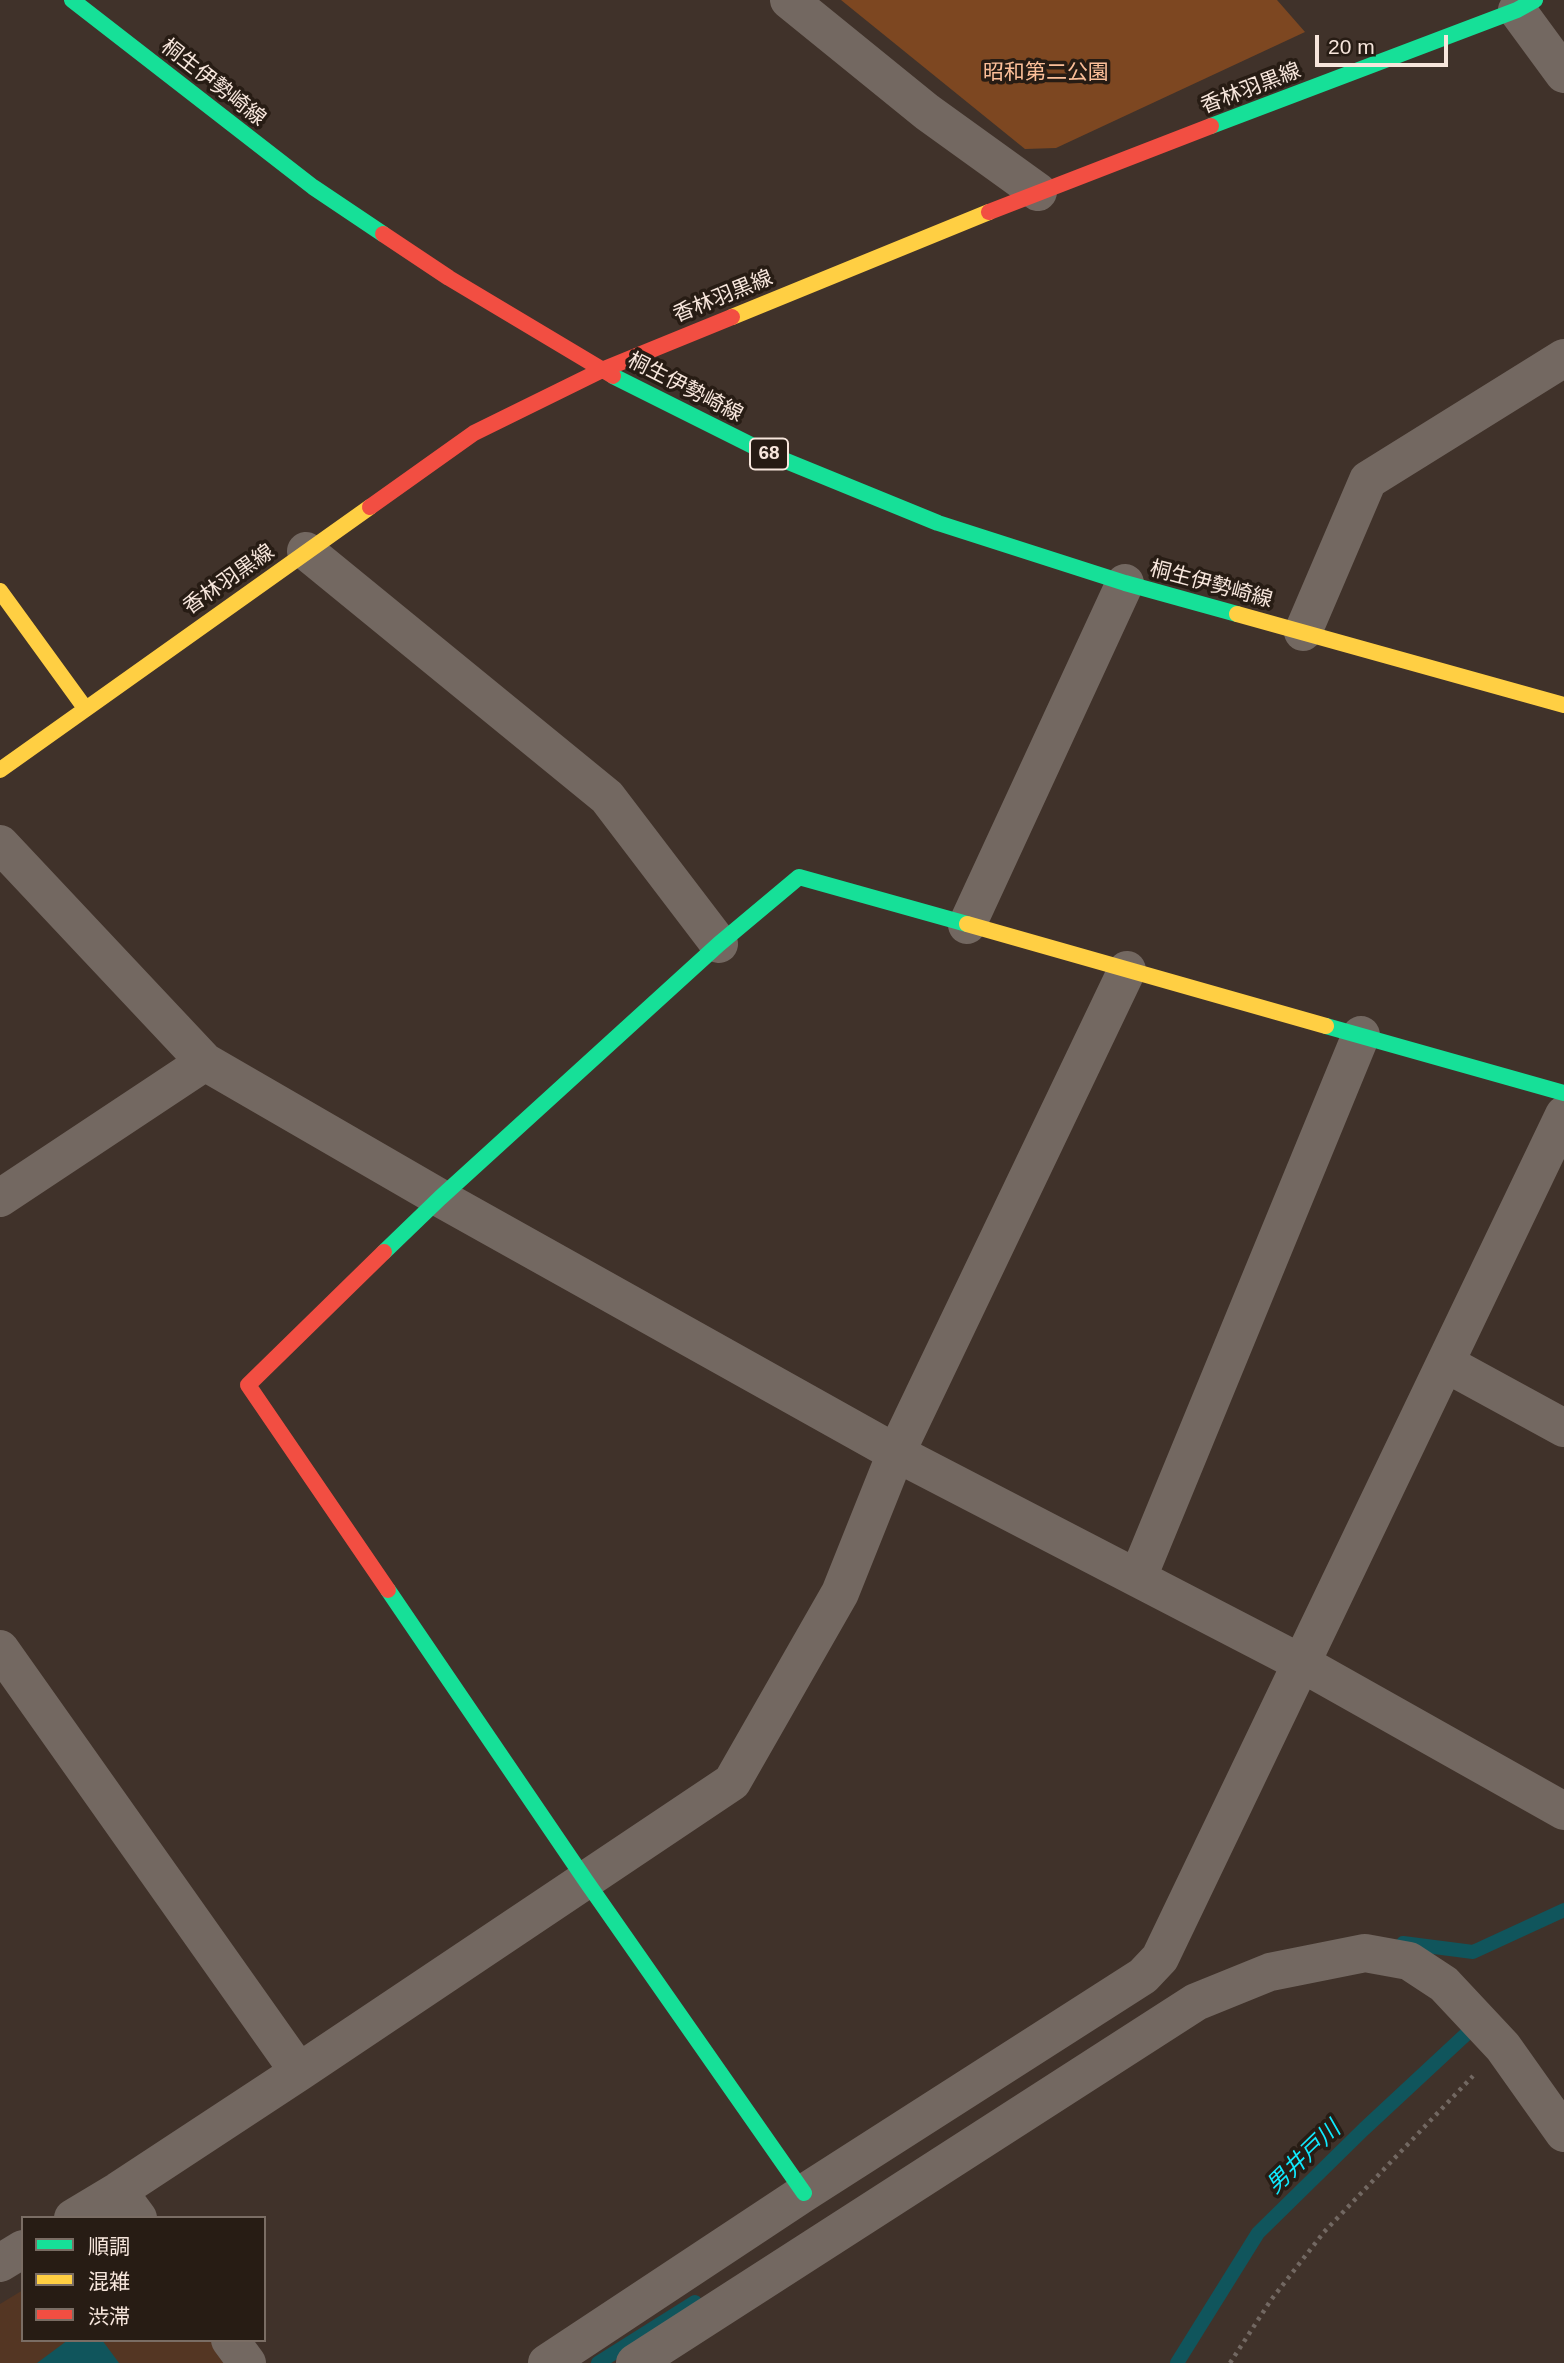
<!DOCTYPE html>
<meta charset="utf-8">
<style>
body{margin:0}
#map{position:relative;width:1564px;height:2363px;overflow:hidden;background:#40322a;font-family:Helvetica,"Noto Sans JP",sans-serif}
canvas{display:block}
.legend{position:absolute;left:21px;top:2216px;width:245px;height:126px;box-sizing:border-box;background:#271c14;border:2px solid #7a6d64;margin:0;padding:9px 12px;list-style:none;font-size:21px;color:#f7e6dc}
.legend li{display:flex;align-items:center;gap:14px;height:35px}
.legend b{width:35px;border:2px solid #7a6d64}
.scale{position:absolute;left:1315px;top:35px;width:133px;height:32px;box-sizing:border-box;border:4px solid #f7e6dc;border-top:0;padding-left:9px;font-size:21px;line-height:24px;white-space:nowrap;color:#f7e6dc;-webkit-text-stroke:5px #271c14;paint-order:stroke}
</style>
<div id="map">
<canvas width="1564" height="2363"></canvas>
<ul class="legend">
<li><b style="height:9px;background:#16e098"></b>順調</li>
<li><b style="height:9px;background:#ffcf43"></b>混雑</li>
<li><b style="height:9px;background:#f24e42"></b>渋滞</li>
</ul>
<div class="scale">20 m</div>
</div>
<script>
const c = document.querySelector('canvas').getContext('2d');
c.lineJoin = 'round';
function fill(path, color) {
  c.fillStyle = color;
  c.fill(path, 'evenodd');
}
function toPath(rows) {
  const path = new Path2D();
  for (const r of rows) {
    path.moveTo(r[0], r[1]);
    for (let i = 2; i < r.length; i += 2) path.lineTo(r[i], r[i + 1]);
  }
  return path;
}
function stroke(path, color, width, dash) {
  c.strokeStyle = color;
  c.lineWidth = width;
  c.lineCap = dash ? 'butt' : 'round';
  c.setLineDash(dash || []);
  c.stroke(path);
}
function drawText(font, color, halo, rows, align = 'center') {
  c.font = font + ' Helvetica,"Noto Sans JP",sans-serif';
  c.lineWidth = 7;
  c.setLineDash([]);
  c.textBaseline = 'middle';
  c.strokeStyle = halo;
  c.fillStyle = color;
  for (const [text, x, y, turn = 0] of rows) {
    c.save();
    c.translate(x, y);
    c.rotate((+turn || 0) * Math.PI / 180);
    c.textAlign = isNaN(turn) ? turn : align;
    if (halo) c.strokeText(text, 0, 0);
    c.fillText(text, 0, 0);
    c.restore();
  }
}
const built = toPath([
 [23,2290,23,2340,212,2340,229,2363,0,2363,0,2304]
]);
const green = toPath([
 [841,0,1277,0,1305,32,1056,148,1025,149]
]);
const water = toPath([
 [68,2340,102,2340,119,2363,37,2363]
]);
const stream = toPath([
 [1403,1943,1473,1952,1564,1910],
 [598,2363,695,2302],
 [1177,2363,1258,2233,1364,2129,1477,2024]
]);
const path = toPath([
 [1230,2363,1271,2300,1324,2232,1473,2076]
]);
const street = toPath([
 [789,0,927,112,1038,192],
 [1517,10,1564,74],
 [306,551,607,797,719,944],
 [1303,632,1368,480,1564,358],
 [0,844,205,1062,440,1198,896,1453,1301,1663,1564,1811],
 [967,925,1125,583],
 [0,1198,205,1062],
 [1445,1363,1564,1428],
 [1138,1577,1361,1035],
 [0,1649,299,2072],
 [118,2191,138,2218],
 [73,2218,118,2191,299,2072,732,1782,840,1593,896,1453,1127,970],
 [0,2263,23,2249],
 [230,2340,247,2363],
 [547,2363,804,2193,1143,1976,1160,1958,1564,1115],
 [635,2363,1196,2002,1270,1972,1365,1953,1409,1961,1444,1984,1503,2047,1564,2133]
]);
const fast = toPath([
 [72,0,313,187,383,234],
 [1211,126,1517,10,1535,0],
 [613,376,769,454,938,523,1125,583,1237,614],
 [1326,1026,1564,1093],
 [384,1252,440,1198,719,944,799,877,967,924],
 [388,1590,586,1881,804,2193]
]);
const slow = toPath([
 [732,317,989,212],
 [0,591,85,708],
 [1237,614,1564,705],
 [0,770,370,507],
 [967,924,1326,1026]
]);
const jam = toPath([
 [989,212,1211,126],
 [383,234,449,278,613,376],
 [370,507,474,433,602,370,732,317],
 [384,1252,248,1385,388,1590]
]);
const shields = [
 [769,454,38]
];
const shieldNames = [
 ["68",769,454]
];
const parkNames = [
 ["昭和第二公園",1046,73]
];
const streetNames = [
 ["桐生伊勢崎線",213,83,38],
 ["香林羽黒線",1251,89,-21],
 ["香林羽黒線",723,297,-22],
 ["桐生伊勢崎線",685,388,27],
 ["香林羽黒線",229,580,-35],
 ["桐生伊勢崎線",1211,585,15]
];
const waterNames = [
 ["男井戸川",1304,2158,-44]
];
fill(built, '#543623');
fill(green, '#7d4721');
fill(water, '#10555c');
stroke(stream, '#10555c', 14);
stroke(path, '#726862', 4.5, [3.5, 5]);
stroke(street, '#736861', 38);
stroke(fast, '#16e098', 16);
stroke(slow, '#ffcf43', 16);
stroke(jam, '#f24e42', 16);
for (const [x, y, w] of shields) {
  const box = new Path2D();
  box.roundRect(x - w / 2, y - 15.5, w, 31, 5);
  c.fillStyle = '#271c14';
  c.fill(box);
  stroke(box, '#f7e6dc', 2);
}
drawText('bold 19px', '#f7e6dc', null, shieldNames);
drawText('21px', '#fcbf99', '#271c14', parkNames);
drawText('21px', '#f7e6dc', '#271c14', streetNames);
drawText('italic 23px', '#10eaff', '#271c14', waterNames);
</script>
